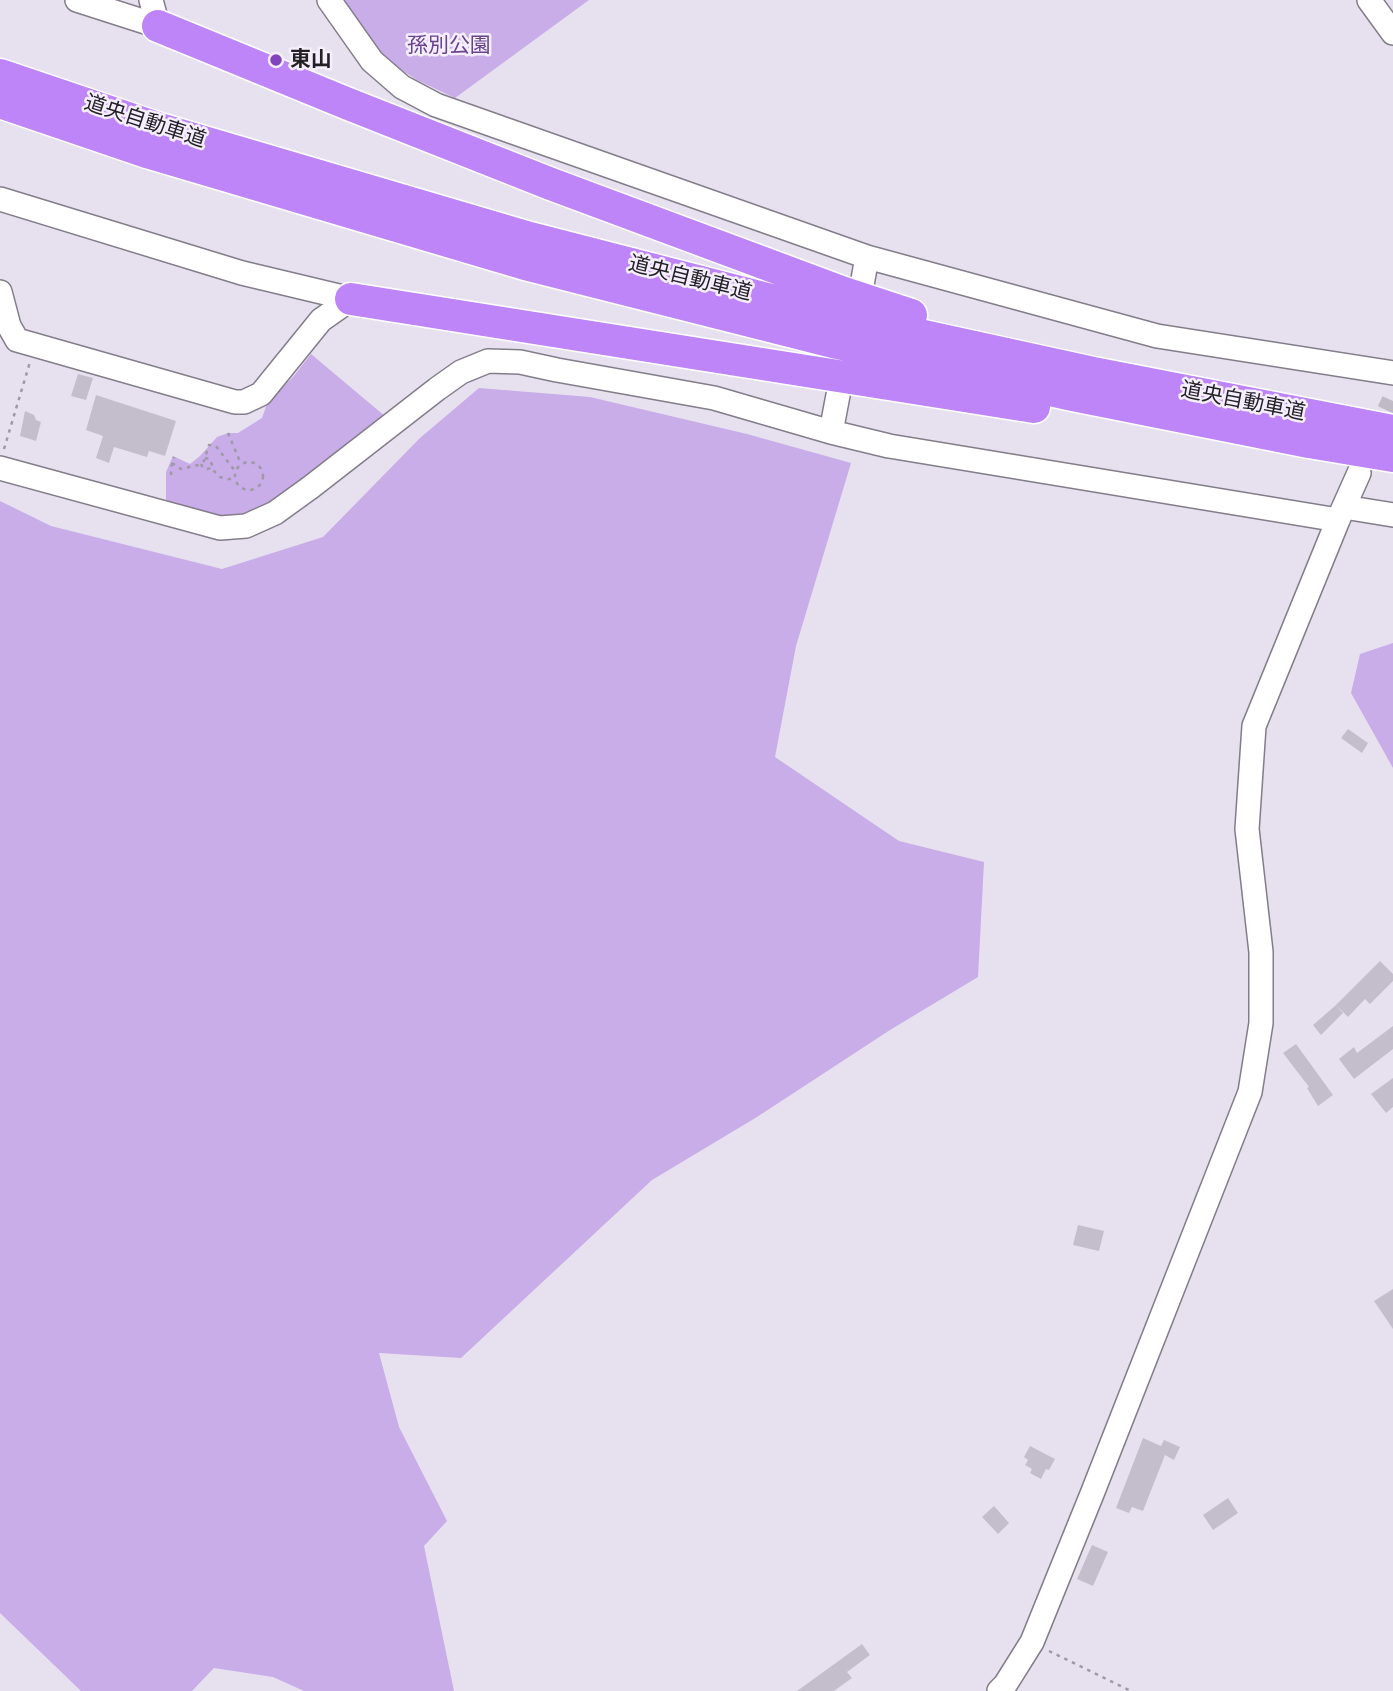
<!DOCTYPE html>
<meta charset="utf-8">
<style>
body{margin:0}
canvas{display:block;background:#e7e1ef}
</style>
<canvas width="1393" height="1691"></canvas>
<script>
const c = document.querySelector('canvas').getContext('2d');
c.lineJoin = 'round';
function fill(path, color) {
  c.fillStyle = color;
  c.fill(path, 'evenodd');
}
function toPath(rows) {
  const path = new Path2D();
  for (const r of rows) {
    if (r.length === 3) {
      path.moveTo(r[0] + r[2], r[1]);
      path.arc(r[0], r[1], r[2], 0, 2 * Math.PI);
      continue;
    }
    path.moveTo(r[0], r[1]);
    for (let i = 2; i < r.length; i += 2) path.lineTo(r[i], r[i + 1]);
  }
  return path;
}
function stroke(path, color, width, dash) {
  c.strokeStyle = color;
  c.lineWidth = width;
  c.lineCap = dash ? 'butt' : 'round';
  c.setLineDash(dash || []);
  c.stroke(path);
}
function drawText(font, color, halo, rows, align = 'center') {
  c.font = font + ' "Space Grotesk","Noto Sans JP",sans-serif';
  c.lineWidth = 5;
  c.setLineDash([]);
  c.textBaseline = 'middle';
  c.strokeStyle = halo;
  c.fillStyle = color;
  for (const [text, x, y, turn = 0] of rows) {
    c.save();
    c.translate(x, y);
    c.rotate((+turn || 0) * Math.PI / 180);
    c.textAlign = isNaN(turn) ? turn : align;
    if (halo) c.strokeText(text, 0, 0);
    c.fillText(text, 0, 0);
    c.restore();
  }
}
const green = toPath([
 [342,0,589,0,455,98,417,80,379,55],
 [311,354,386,417,254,515,223,519,166,503,166,472,173,456,190,464,200,456,217,437,228,433,238,433,262,418,268,401,293,377],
 [479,388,590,397,747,434,851,463,796,646,775,757,899,841,984,862,978,977,890,1030,757,1117,652,1180,461,1358,379,1353,399,1427,447,1521,424,1546,454,1691,304,1691,273,1677,214,1668,192,1691,81,1691,0,1613,0,501,51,526,222,569,323,537,420,438],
 [1393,643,1393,768,1351,693,1360,654]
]);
const building = toPath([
 [78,374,93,378,86,400,71,396],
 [96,395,176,421,165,456,149,451,147,457,114,447,109,463,96,458,103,436,86,430],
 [25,411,34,415,36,420,41,422,36,441,20,436],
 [1348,729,1368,743,1362,753,1341,738],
 [1380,961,1393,974,1393,981,1370,1004,1365,999,1348,1017,1336,1005],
 [1336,1005,1343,1013,1321,1035,1313,1025],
 [1393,1026,1393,1049,1354,1079,1339,1059,1354,1047,1357,1053],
 [1296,1044,1333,1095,1318,1106,1307,1088,1309,1087,1283,1053],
 [1393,1078,1393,1107,1386,1113,1371,1094],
 [1078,1225,1104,1231,1099,1251,1073,1245],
 [1393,1289,1393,1329,1374,1301],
 [1143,1438,1161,1446,1164,1440,1180,1447,1174,1460,1165,1455,1143,1511,1132,1507,1129,1513,1116,1508],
 [1030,1446,1055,1459,1049,1470,1046,1469,1041,1479,1030,1473,1032,1469,1025,1465,1028,1460,1024,1457],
 [1228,1498,1238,1513,1213,1530,1203,1515],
 [994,1506,1009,1523,998,1534,982,1517],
 [1092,1545,1108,1552,1093,1586,1077,1579],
 [862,1644,870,1655,847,1672,852,1678,834,1691,797,1691]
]);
const minorTunnel = toPath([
 [1374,442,1393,401]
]);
const path = toPath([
 [228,433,241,464],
 [4,449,30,362],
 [205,458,210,459,214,471,220,477,228,479,235,479],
 [249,476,14],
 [172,463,181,469,198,465,204,461,209,445,216,446,235,471],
 [201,464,203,468,207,469,212,468],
 [171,475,171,468,174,457],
 [1049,1651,1131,1691]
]);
const minor = toPath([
 [77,0,158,26],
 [151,0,158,26],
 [329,0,372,61,402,87,436,105,867,257,1157,336,1393,373],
 [1369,0,1393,33],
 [0,199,242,273,351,299],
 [862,285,867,257],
 [0,292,9,326,17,340,235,402,244,402,261,394,321,320,351,299],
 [831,432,839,390],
 [0,468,220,528,246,526,275,513,311,487,437,389,461,372,488,361,520,362,557,370,714,398,831,432,889,446,1338,520],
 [1344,507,1393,515],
 [999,1691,1005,1685,1032,1642,1092,1494,1250,1092,1261,1023,1261,952,1247,829,1254,726,1338,520,1359,473]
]);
const highway = toPath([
 [158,26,346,103,551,184,844,293,911,315],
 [0,75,160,129,530,238,841,318,1093,373,1393,431],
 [0,102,150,153,525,264,837,343,1072,395,1309,442,1393,456],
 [351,299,1034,407]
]);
const markers = [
 [276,60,7,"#8244ba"]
];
const parkNames = [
 ["孫別公園",449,46]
];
const poiNames = [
 ["東山",290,60]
];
const streetNames = [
 ["道央自動車道",145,122,18],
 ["道央自動車道",690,279,14],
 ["道央自動車道",1243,402,11]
];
fill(green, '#c8ade9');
fill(building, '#c4becc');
stroke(minorTunnel, '#c0bac7', 23, [23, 11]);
stroke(minor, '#837d8a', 26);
stroke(highway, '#fff', 35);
stroke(path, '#9e99a4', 2.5, [3.5, 5]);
stroke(minor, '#fff', 23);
stroke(highway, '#be85f9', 32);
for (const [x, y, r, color] of markers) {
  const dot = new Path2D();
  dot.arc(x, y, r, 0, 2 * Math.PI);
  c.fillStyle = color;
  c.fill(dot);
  stroke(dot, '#f4eefd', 2.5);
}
drawText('21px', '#68428f', '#f4eefd', parkNames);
drawText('bold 21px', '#221f25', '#f4eefd', poiNames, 'left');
drawText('21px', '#221f25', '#f4eefd', streetNames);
</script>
